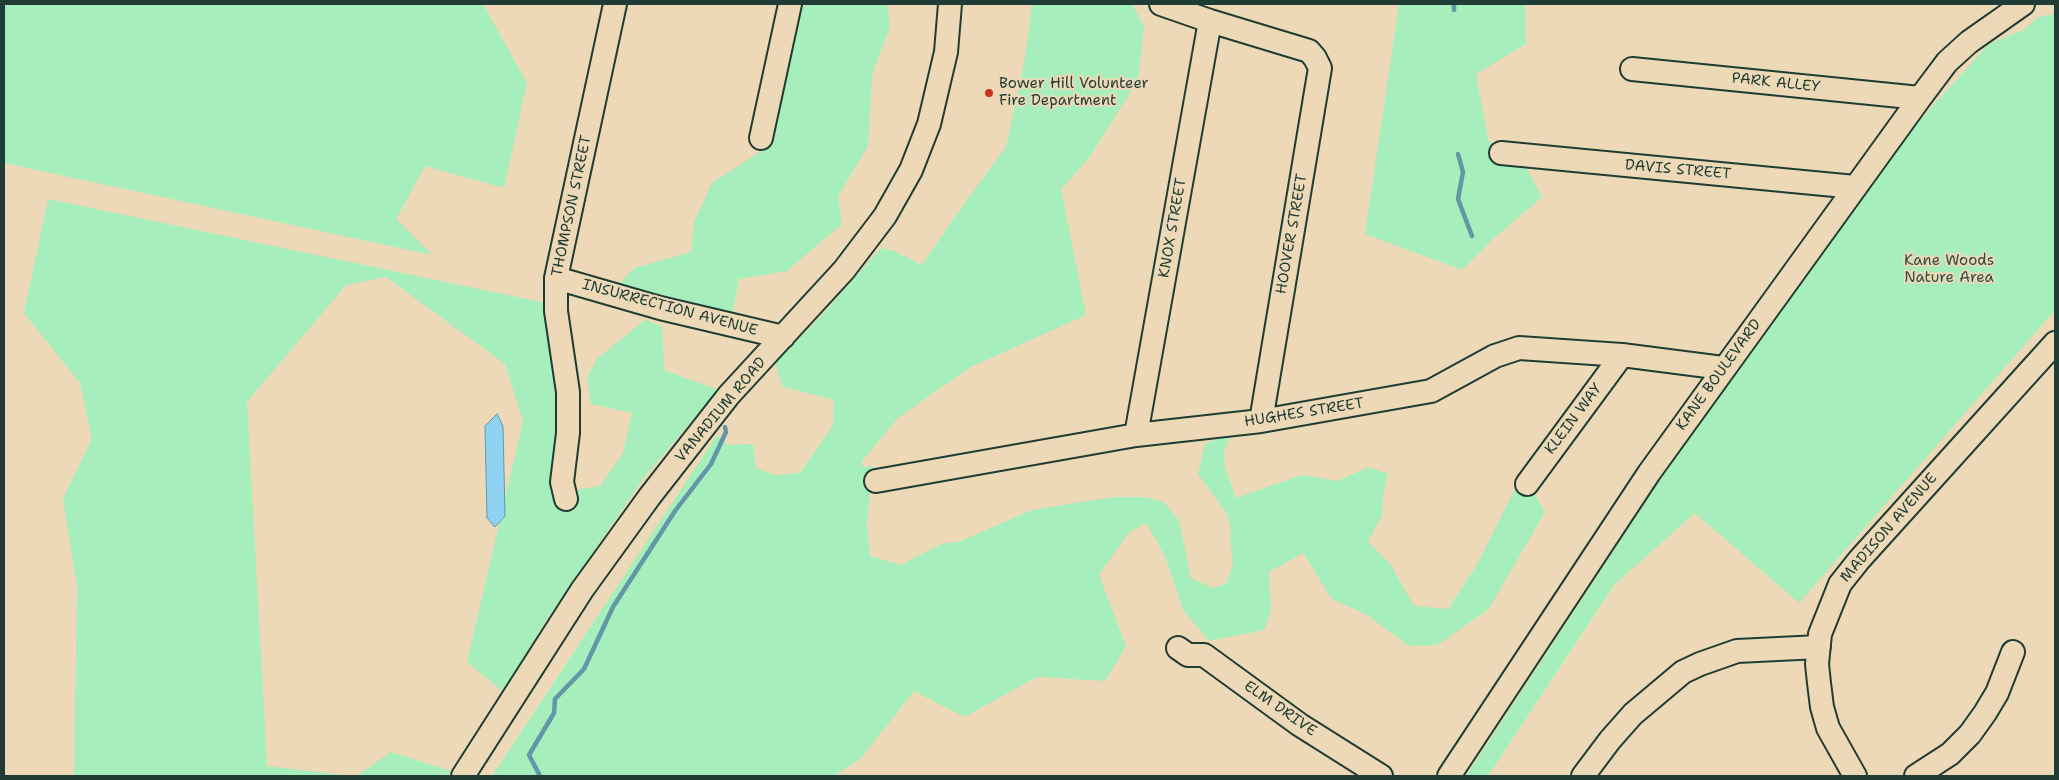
<!DOCTYPE html>
<style>
body{margin:0}
#map{position:relative;width:2059px;height:780px;overflow:hidden;background:#edd9b7;font-family:"Shantell Sans",sans-serif}
canvas{display:block}
.frame{position:absolute;inset:0;border:5px solid #1f3d34;pointer-events:none}
</style>
<div id="map">
<canvas width="2059" height="780"></canvas>
<div class="frame"></div>
</div>
<script>
const c = document.querySelector('canvas').getContext('2d');
c.lineJoin = 'round';
function fill(path, color) {
  c.fillStyle = color;
  c.fill(path, 'evenodd');
}
function toPath(rows) {
  const path = new Path2D();
  for (const r of rows) {
    path.moveTo(r[0], r[1]);
    for (let i = 2; i < r.length; i += 2) path.lineTo(r[i], r[i + 1]);
  }
  return path;
}
function stroke(path, color, width, dash) {
  c.strokeStyle = color;
  c.lineWidth = width;
  c.lineCap = dash ? 'butt' : 'round';
  c.setLineDash(dash || []);
  c.stroke(path);
}
function drawText(font, color, halo, rows, align = 'center') {
  c.font = font + ' "Shantell Sans",sans-serif';
  c.lineWidth = 4;
  c.setLineDash([]);
  c.textBaseline = 'middle';
  c.strokeStyle = halo;
  c.fillStyle = color;
  for (const [text, x, y, turn = 0] of rows) {
    c.save();
    c.translate(x, y);
    c.rotate((+turn || 0) * Math.PI / 180);
    c.textAlign = isNaN(turn) ? turn : align;
    if (halo) c.strokeText(text, 0, 0);
    c.fillText(text, 0, 0);
    c.restore();
  }
}
const green = toPath([
 [4,4,483,4,527,83,504,188,425,166,396,219,432,255,4,163],
 [799,4,887,4,890,27,872,74,868,146,838,196,842,224,787,271,739,279,732,315,617,287,634,268,691,252,694,222,712,183,771,145],
 [1032,4,1132,4,1144,26,1138,80,1089,158,1061,189,1086,315,969,368,898,418,862,461,863,467,873,466,867,523,870,556,900,565,942,544,961,541,1032,510,1113,497,1144,497,1164,502,1179,521,1191,578,1213,588,1227,583,1233,563,1230,536,1231,529,1227,514,1198,474,1205,444,1232,432,1224,452,1225,467,1236,498,1302,475,1337,481,1369,467,1388,474,1383,495,1382,515,1368,542,1390,564,1414,606,1448,609,1478,563,1518,483,1535,495,1545,512,1488,610,1437,645,1409,646,1367,615,1332,599,1303,553,1269,572,1271,611,1264,630,1209,641,1183,610,1165,556,1146,523,1129,532,1099,575,1126,646,1105,681,1037,677,964,717,914,691,861,758,834,776,492,776,717,435,728,445,753,444,756,468,774,475,800,473,833,425,834,400,783,387,775,362,813,325,881,248,894,251,922,265,953,219,1006,147,1025,58],
 [1399,4,1525,4,1526,44,1476,74,1488,140,1524,163,1542,197,1491,241,1462,270,1365,234],
 [2055,14,2055,310,1799,603,1695,513,1615,584,1488,776,1466,776,1666,471,1890,153,1989,44,2024,30,2038,17],
 [48,199,546,303,558,394,551,485,560,492,600,486,623,453,632,413,591,404,587,377,598,358,645,320,662,326,664,370,718,390,645,476,543,625,503,692,467,662,523,421,505,364,386,277,346,285,247,402,267,766,352,776,74,776,77,587,63,498,92,439,80,383,24,313],
 [391,752,451,771,448,776,357,776]
]);
const water = toPath([
 [497,414,503,426,505,516,495,527,487,518,485,426,497,414]
]);
const stream = toPath([
 [1454,10,1454,4],
 [1458,154,1463,172,1458,199,1472,236],
 [540,776,529,755,554,713,555,699,584,669,613,607,675,511,711,464,726,432,725,427]
]);
const minor = toPath([
 [1161,4,1210,21,1309,51,1315,58,1320,68,1261,421],
 [1632,69,1920,98],
 [761,138,790,4],
 [1501,153,1855,187],
 [556,278,660,308,783,337],
 [1136,435,1210,21],
 [876,481,1136,435,1261,421,1431,391,1495,356,1519,348,1622,355,1723,368],
 [1527,484,1622,355],
 [566,499,562,482,568,433,568,392,556,311,556,278,615,4],
 [1178,648,1188,655,1204,655,1300,725,1381,776],
 [463,776,582,590,650,496,729,395,844,270,885,216,911,170,929,124,946,52,950,4],
 [1449,776,1649,473,1920,98,1947,62,1969,42,2023,4],
 [1583,776,1610,740,1633,714,1683,672,1700,664,1737,651,1819,647],
 [1855,776,1828,728,1822,707,1819,683,1817,664,1820,634,1840,584,1859,560,2055,343],
 [1916,776,1950,754,1970,734,1985,713,1997,693,2013,652]
]);
const markers = [
 [989,93,5,"#c8321e"]
];
const streetNames = [
 ["PARK ALLEY",1776,83,6],
 ["DAVIS STREET",1678,170,5],
 ["THOMPSON STREET",572,206,-78],
 ["KNOX STREET",1173,228,-80],
 ["HOOVER STREET",1292,234,-80],
 ["INSURRECTION AVENUE",670,308,15],
 ["KANE BOULEVARD",1719,375,-54],
 ["VANADIUM ROAD",721,410,-50],
 ["HUGHES STREET",1304,413,-9],
 ["KLEIN WAY",1574,419,-53],
 ["MADISON AVENUE",1889,528,-49],
 ["ELM DRIVE",1280,709,35]
];
const poiNames = [
 ["Bower Hill Volunteer",999,84],
 ["Fire Department",999,101]
];
const parkNames = [
 ["Kane Woods",1949,261],
 ["Nature Area",1949,278]
];
fill(green, '#a6eebc');
fill(water, '#90d2f2');
stroke(water, '#6396a6', 1);
stroke(stream, '#6396a6', 4.5);
stroke(minor, '#1f3d34', 26);
stroke(minor, '#edd9b7', 22);
for (const [x, y, r, color] of markers) {
  const dot = new Path2D();
  dot.arc(x, y, r, 0, 2 * Math.PI);
  c.fillStyle = color;
  c.fill(dot);
  stroke(dot, '#edd9b7', 2);
}
drawText('15px', '#1f3d34', '#edd9b7', streetNames);
drawText('15px', '#1f3d34', '#edd9b7', poiNames, 'left');
drawText('15px', '#2c4f42', '#edd9b7', parkNames);
</script>
